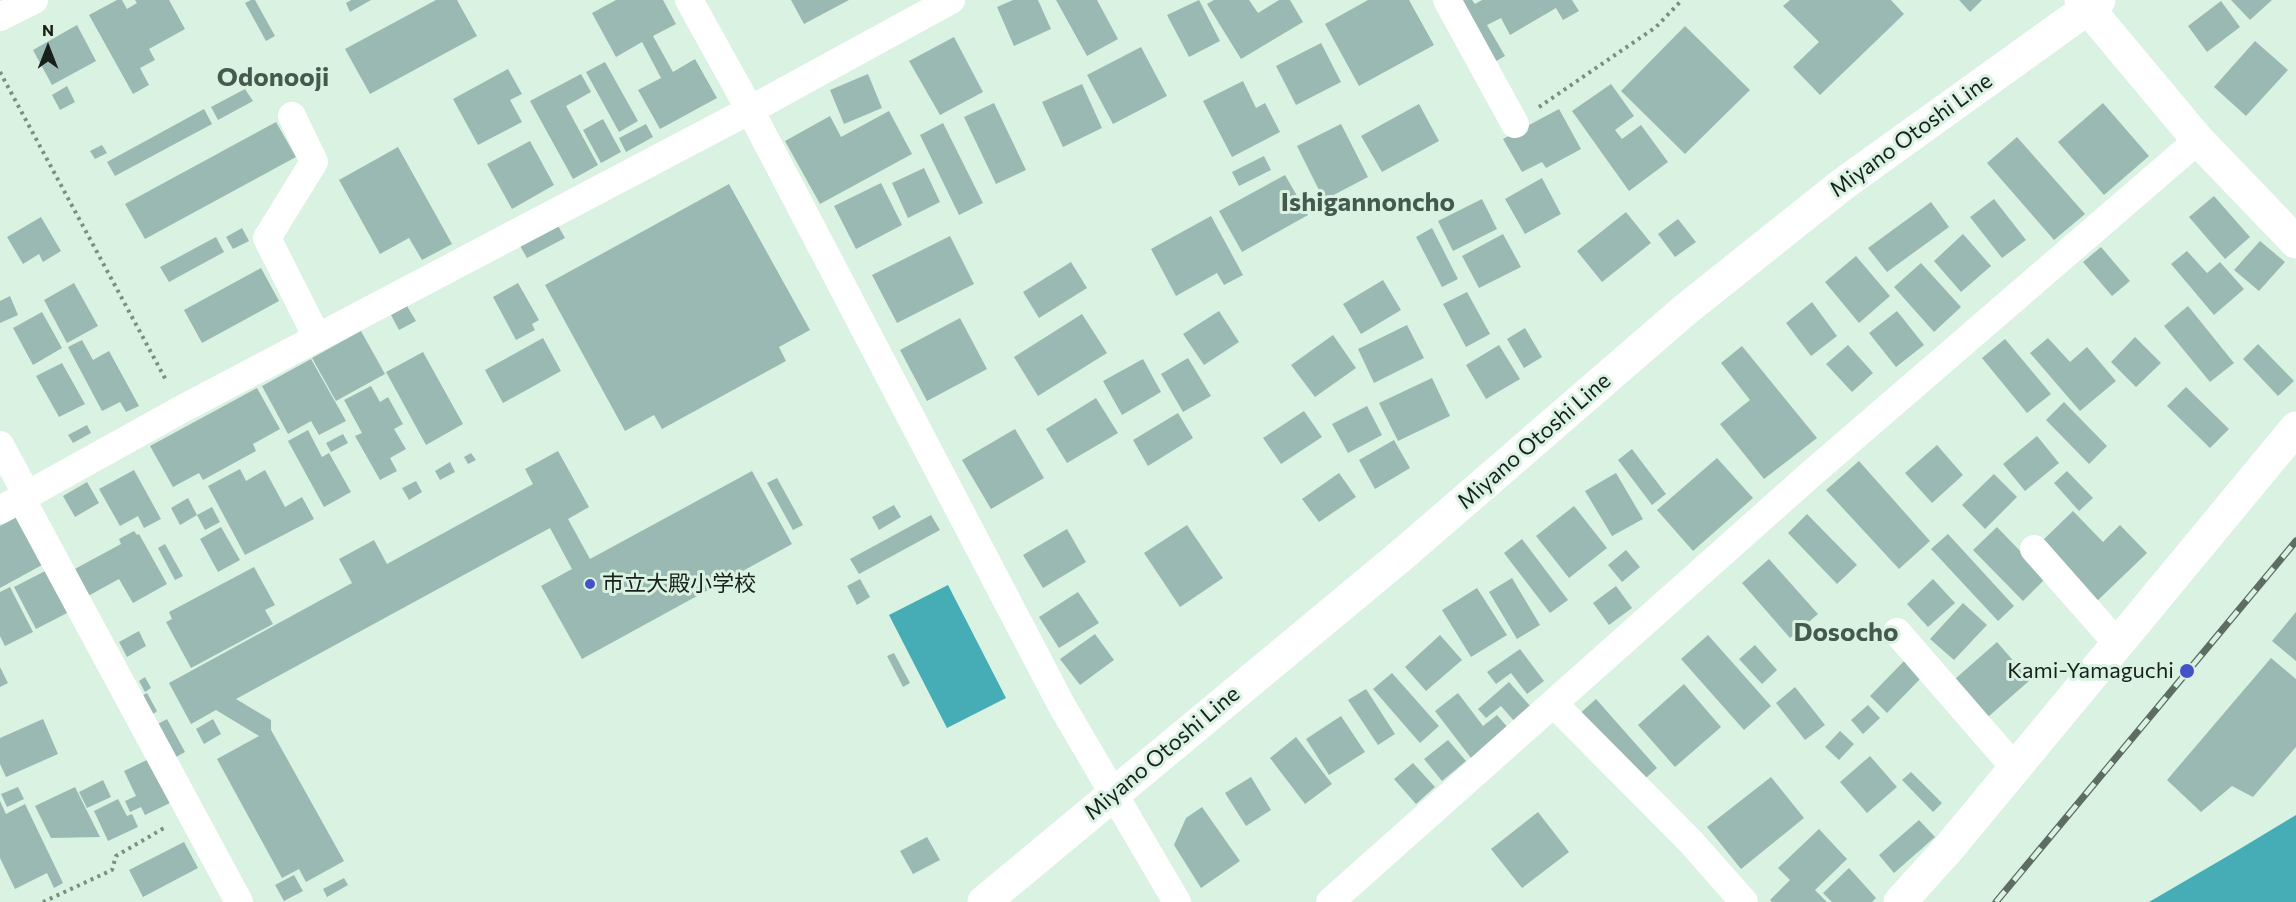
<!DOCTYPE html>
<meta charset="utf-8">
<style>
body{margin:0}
#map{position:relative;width:2296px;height:902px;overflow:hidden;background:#d9f2e2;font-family:Commissioner,sans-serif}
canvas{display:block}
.north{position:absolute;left:18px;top:18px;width:60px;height:60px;-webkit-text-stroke:4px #d9f2e2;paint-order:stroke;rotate:0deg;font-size:16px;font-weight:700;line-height:24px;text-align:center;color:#17201b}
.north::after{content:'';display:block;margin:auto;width:21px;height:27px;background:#17201b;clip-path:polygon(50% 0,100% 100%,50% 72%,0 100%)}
</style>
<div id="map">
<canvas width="2296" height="902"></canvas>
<div class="north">N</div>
</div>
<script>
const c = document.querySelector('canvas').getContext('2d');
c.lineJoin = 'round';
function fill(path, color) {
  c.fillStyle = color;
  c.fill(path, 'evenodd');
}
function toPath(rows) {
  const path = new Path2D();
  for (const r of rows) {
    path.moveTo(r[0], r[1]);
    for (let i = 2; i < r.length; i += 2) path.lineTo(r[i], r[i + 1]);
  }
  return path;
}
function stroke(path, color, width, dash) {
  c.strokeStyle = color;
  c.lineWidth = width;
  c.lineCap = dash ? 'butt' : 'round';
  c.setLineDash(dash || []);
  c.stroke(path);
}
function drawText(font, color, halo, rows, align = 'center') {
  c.font = font + ' Commissioner,"Noto Sans JP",sans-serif';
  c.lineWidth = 6;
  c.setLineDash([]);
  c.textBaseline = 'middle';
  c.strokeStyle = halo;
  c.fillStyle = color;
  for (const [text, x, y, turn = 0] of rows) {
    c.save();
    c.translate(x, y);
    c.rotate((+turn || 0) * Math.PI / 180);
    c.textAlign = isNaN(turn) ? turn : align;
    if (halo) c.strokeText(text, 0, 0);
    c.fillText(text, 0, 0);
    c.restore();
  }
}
const water = toPath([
 [948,585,1006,698,947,728,889,615],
 [2296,815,2296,902,2149,902,2233,853]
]);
const building = toPath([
 [117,0,122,0,127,9,137,3,135,0,169,0,185,29,149,49,155,60,140,68,149,85,133,94,89,15],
 [251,0,255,0,275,36,266,41,245,3],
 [351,0,371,0,350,12,346,3],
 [436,0,457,0,477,36,370,94,345,49],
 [616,0,663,0,676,24,653,36,673,72,695,59,717,98,660,129,638,90,661,78,642,42,616,57,592,13],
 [791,0,849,0,804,24],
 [1013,0,1038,0,1051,29,1014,46,997,7],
 [1056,0,1097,0,1118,39,1087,56],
 [1199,0,1220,41,1189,57,1167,15],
 [1214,0,1249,0,1258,13,1279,0,1290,0,1303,22,1241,59,1207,4],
 [1368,0,1409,0,1434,45,1359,86,1325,24],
 [1454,0,1472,0,1475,4,1482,0,1572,0,1579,11,1563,20,1556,8,1510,35,1501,18,1487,25,1505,56,1491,64],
 [1790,0,1891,0,1904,14,1820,95,1793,67,1819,42,1783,6],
 [1959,0,1982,0,1970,12],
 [2231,0,2272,0,2250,20],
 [2221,1,2240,27,2207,52,2188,26],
 [77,25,96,61,52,85,33,50],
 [1685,26,1750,90,1685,154,1621,91],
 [954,37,983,92,940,115,909,61],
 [2255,41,2288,70,2246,116,2214,87],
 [1321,43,1341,82,1296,105,1276,66],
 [1141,47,1167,96,1113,124,1087,75],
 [605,62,638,121,619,132,586,72],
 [508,69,522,94,510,100,522,122,478,145,453,99],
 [581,74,591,92,566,106,598,165,573,179,530,101],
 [868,74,882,108,844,124,830,90],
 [1243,81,1256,108,1265,103,1280,132,1232,157,1203,101],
 [1082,84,1102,128,1063,147,1042,102],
 [1611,84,1634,116,1615,130,1622,139,1641,125,1668,162,1629,191,1572,111],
 [67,86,75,102,60,110,52,95],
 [245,89,253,101,218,120,211,107],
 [994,103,1026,170,996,184,964,117],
 [2103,103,2149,156,2104,195,2058,142],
 [1419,104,1439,141,1382,172,1361,136],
 [204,109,212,124,115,176,107,162],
 [1559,109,1581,149,1546,168,1542,162,1522,172,1503,139],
 [889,111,912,154,820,204,785,141,830,116,841,137],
 [603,119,621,152,601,163,583,130],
 [276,122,296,157,145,239,125,204],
 [943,123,983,203,959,215,920,135],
 [646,124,653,137,626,152,619,138],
 [1341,124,1368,177,1324,200,1297,146],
 [2017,137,2085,214,2054,240,1987,163],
 [530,141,554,185,512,209,487,164],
 [102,145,107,153,95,159,90,151],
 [398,147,452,244,422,260,409,238,380,254,339,180],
 [1264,156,1271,170,1239,186,1232,172],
 [924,168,940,202,908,218,892,183],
 [1285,175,1308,215,1242,252,1219,211],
 [1542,178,1561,214,1525,234,1505,199],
 [881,183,902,225,856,249,834,206],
 [729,184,810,330,779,347,786,361,662,429,654,415,625,431,545,285],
 [2214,196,2250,237,2225,259,2189,217],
 [1482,199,1497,229,1453,251,1438,221],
 [1994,199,2026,240,2002,258,1970,217],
 [1931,202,1949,227,1887,272,1868,248],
 [1626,212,1651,243,1602,282,1577,251],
 [1211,216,1243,275,1224,285,1217,273,1176,296,1151,249],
 [41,217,61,251,43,262,39,254,23,264,7,237],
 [1678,219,1696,242,1675,257,1658,234],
 [557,224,565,238,527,258,519,244],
 [242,228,249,241,233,249,226,237],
 [1432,228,1458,279,1442,287,1416,237],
 [1503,234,1521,267,1479,288,1462,256],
 [1963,234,1991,266,1961,292,1934,261],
 [950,236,974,284,897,323,872,275],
 [216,237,224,252,169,282,160,267],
 [2260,241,2285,262,2259,291,2234,270],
 [2101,247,2130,281,2112,296,2083,262],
 [2187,251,2207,273,2220,262,2244,289,2214,315,2171,264],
 [1856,256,1890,296,1859,323,1825,282],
 [1071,262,1087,288,1039,318,1023,292],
 [1921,263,1961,307,1934,332,1894,287],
 [261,268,279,301,202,343,184,310],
 [1383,280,1401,310,1361,334,1343,304],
 [74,283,98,326,67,343,44,300],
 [518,283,539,320,532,324,535,330,516,340,493,297],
 [1467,292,1490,334,1466,347,1443,304],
 [10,296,18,315,0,323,0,301],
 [1812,302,1837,336,1811,356,1786,323],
 [407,306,416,321,399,330,391,315],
 [2188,306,2234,363,2210,382,2164,326],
 [1219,311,1239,342,1204,365,1183,334],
 [1897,311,1924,345,1896,367,1869,333],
 [42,312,62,348,33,365,13,328],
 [1082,314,1107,353,1038,396,1014,357],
 [960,318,987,369,927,401,900,350],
 [1407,325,1424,358,1374,383,1358,349],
 [1525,328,1542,357,1524,368,1507,339],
 [361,331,385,374,336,401,312,358],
 [1333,335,1356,368,1315,397,1291,365],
 [2135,337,2161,363,2136,387,2111,362],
 [543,338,561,371,503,403,485,370],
 [2048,338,2070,362,2087,347,2116,381,2080,411,2030,353],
 [2005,339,2051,394,2027,413,1982,358],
 [82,340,93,360,109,351,139,406,126,412,120,402,102,411,68,347],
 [2258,344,2294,381,2278,396,2243,359],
 [1499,345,1520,379,1486,399,1466,365],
 [1848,345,1873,373,1852,392,1826,364],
 [1742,346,1817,438,1764,479,1720,424,1750,400,1721,363],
 [423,352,463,424,426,445,386,372],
 [1188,358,1211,396,1183,412,1161,374],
 [311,359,346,421,319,435,311,421,288,434,262,386],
 [1143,359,1161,392,1122,415,1103,381],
 [62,363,85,404,59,417,36,376],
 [1432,378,1450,416,1398,441,1379,403],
 [371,386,380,402,388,397,403,424,394,429,406,449,390,458,397,471,380,480,355,436,362,433,344,400],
 [2186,387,2229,429,2210,448,2167,406],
 [257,388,280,429,253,444,256,451,203,480,199,473,173,487,150,446],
 [1096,398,1118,433,1067,463,1046,429],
 [2064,402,2107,446,2089,464,2046,420],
 [1367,406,1382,435,1348,453,1332,424],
 [1304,411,1322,437,1281,464,1263,438],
 [1178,413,1193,438,1148,466,1133,440],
 [87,425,91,433,73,443,68,435],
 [1015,429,1044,478,991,509,962,460],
 [308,430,322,457,329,453,351,492,324,507,288,441],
 [343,434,348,443,331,452,326,443],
 [2037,436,2059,463,2025,491,2003,464],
 [1394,440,1410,468,1375,489,1359,460],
 [1937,445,1963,475,1932,503,1905,473],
 [1632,449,1666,494,1652,505,1618,460],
 [558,451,589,507,568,519,590,559,752,471,792,544,582,659,541,586,572,569,550,528,236,699,271,720,271,730,344,861,306,882,299,869,282,878,217,759,259,736,216,710,191,724,169,683,352,583,339,559,374,540,387,564,533,484,525,469],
 [471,453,476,460,468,464,464,457],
 [1717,458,1753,498,1693,551,1657,510],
 [1859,461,1930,541,1899,569,1826,490],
 [450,462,455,472,440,480,435,471],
 [240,469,246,481,265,470,285,507,302,497,314,519,245,555,208,486],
 [134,470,161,519,144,528,138,516,120,526,99,489],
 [2067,471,2093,498,2079,511,2054,483],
 [1339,473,1356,497,1319,522,1302,499],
 [1616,473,1643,519,1612,536,1585,491],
 [1994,474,2017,497,1985,529,1962,505],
 [777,478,803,525,793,530,767,483],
 [416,481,422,492,409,500,402,488],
 [87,482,99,503,75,517,63,496],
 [188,498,197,515,212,507,220,522,205,530,197,515,180,525,171,508],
 [894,505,901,517,879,530,872,517],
 [1574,506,1607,548,1569,578,1536,536],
 [2073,511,2103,542,2120,525,2147,553,2096,602,2040,543],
 [1807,514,1857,565,1837,584,1788,533],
 [931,515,940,530,859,574,850,559],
 [17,517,42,565,0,588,0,526],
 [1187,525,1223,578,1180,607,1144,553],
 [221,527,240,560,218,572,200,539],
 [1997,527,2046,578,2023,601,1973,550],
 [1067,529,1086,562,1043,588,1023,555],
 [134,531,137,535,139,534,167,584,133,603,119,579,88,596,73,570,121,544,119,539],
 [1948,534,2014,606,1998,621,1931,549],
 [1522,539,1568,600,1550,613,1504,553],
 [165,544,183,576,175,580,158,548],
 [1626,550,1640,567,1622,582,1608,565],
 [1769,559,1818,614,1790,638,1742,583],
 [254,567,275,605,265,610,273,624,191,668,166,622,172,619,169,612],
 [49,569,71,611,36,629,14,587],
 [1512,578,1540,625,1517,639,1489,592],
 [860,579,870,597,857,605,847,586],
 [1933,579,1955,603,1928,627,1907,604],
 [1616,586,1632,608,1609,625,1593,603],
 [10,587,33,632,5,646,0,636,0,592],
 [1477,588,1507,635,1471,657,1442,610],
 [1078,592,1099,623,1059,648,1039,617],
 [1963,603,1987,625,1954,660,1930,639],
 [2296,612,2296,661,2272,641],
 [139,631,146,646,127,657,119,642],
 [1095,634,1114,660,1080,685,1060,659],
 [1440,635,1462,660,1426,691,1405,667],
 [1708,635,1771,706,1744,730,1681,659],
 [1997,642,2030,680,1988,717,1955,679],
 [1755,645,1777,670,1762,684,1739,659],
 [1520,649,1544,681,1527,694,1511,673,1496,684,1487,672],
 [894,653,910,683,903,687,887,656],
 [2271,658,2296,679,2296,747,2253,797,2232,786,2201,812,2167,780],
 [1906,659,1923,676,1887,713,1870,696],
 [0,667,8,683,0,687],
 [1392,673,1439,726,1420,743,1373,689],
 [145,677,151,688,145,692,139,681],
 [1509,682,1531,707,1515,722,1501,706,1486,718,1478,709],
 [1684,684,1721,727,1675,767,1638,725],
 [1795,687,1825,725,1805,740,1776,703],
 [1366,689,1395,734,1378,745,1348,700],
 [147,693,157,711,152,715,141,696],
 [1458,693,1483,726,1497,715,1509,729,1471,758,1435,711],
 [1596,699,1657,768,1639,784,1577,716],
 [1868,705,1880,718,1863,734,1851,720],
 [1341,716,1365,752,1329,775,1306,739],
 [43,719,58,754,6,777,0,764,0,738],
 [167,719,185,752,176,757,158,724],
 [213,719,221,734,204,744,196,729],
 [1840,731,1854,744,1839,760,1825,747],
 [1296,737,1332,784,1305,804,1270,758],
 [1448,740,1466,761,1442,781,1424,759],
 [1870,756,1897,787,1867,813,1840,782],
 [149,759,170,803,145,815,141,807,130,812,125,801,136,796,124,771],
 [1413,763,1435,787,1416,804,1394,779],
 [1911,772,1942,803,1933,812,1902,780],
 [1251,777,1271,810,1246,826,1225,793],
 [1771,777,1804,818,1741,869,1707,827],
 [103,780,111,797,87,808,79,792],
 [18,787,24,799,7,807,1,794],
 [75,787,100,837,51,838,35,806],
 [118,799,127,816,132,814,138,827,108,841,94,811],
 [0,801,6,814,25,804,63,883,54,888,47,873,15,889,0,858],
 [1202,807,1240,861,1201,888,1174,845,1186,818],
 [1538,812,1569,852,1522,888,1491,849],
 [1919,820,1935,837,1894,873,1879,855],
 [1819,829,1847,859,1815,890,1827,902,1772,902,1770,900,1790,880,1778,868],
 [927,837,940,860,913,874,900,851],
 [184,842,198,868,143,897,129,870],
 [1849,868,1876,898,1872,902,1832,902,1823,893],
 [294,875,303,891,284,901,275,885],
 [344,878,348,885,327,897,323,889]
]);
const path = toPath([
 [0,72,167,382],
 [1539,107,1656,27,1682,0],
 [43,902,112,870,116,856,164,828]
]);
const street = toPath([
 [689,0,750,110,1062,706,1177,902],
 [1447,0,1515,124],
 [0,17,34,0],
 [292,116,314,162,267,238,317,337],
 [0,445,27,495],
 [21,498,239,902],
 [0,510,182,409,750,110,951,0],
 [2034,549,2118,644],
 [1897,632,2015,768],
 [1554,704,1691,842,1744,902],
 [1330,902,1811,474,2198,140]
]);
const secondary = toPath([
 [2081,0,2198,140,2296,242],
 [984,902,1403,554,1685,310,1843,184,2099,0],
 [1900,902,1948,849,2296,428]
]);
const rail = toPath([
 [1996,902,2296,541]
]);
const markers = [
 [590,584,6,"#4352c6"],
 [2187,671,8,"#4352c6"]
];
const streetNames = [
 ["Miyano Otoshi Line",1911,135,-36],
 ["Miyano Otoshi Line",1534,441,-41],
 ["Miyano Otoshi Line",1162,753,-40]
];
const poiNames = [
 ["市立大殿小学校",602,584],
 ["Kami-Yamaguchi",2174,671,"right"]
];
const quarterNames = [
 ["Odonooji",273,77],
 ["Ishigannoncho",1368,202],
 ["Dosocho",1846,632]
];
fill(water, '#46acb6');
fill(building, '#9bb9b3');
stroke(path, '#7c8d83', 4, [3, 4.5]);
stroke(street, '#fff', 28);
stroke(secondary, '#fff', 33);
stroke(rail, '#5e6d64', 7);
stroke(rail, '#d9f2e2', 4.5, [14]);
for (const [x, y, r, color] of markers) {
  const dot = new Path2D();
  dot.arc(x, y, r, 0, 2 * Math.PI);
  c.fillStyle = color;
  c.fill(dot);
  stroke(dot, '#d9f2e2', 2);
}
drawText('22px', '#17201b', '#d9f2e2', streetNames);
drawText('22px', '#17201b', '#d9f2e2', poiNames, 'left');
drawText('bold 26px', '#455a4e', '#d9f2e2', quarterNames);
</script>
